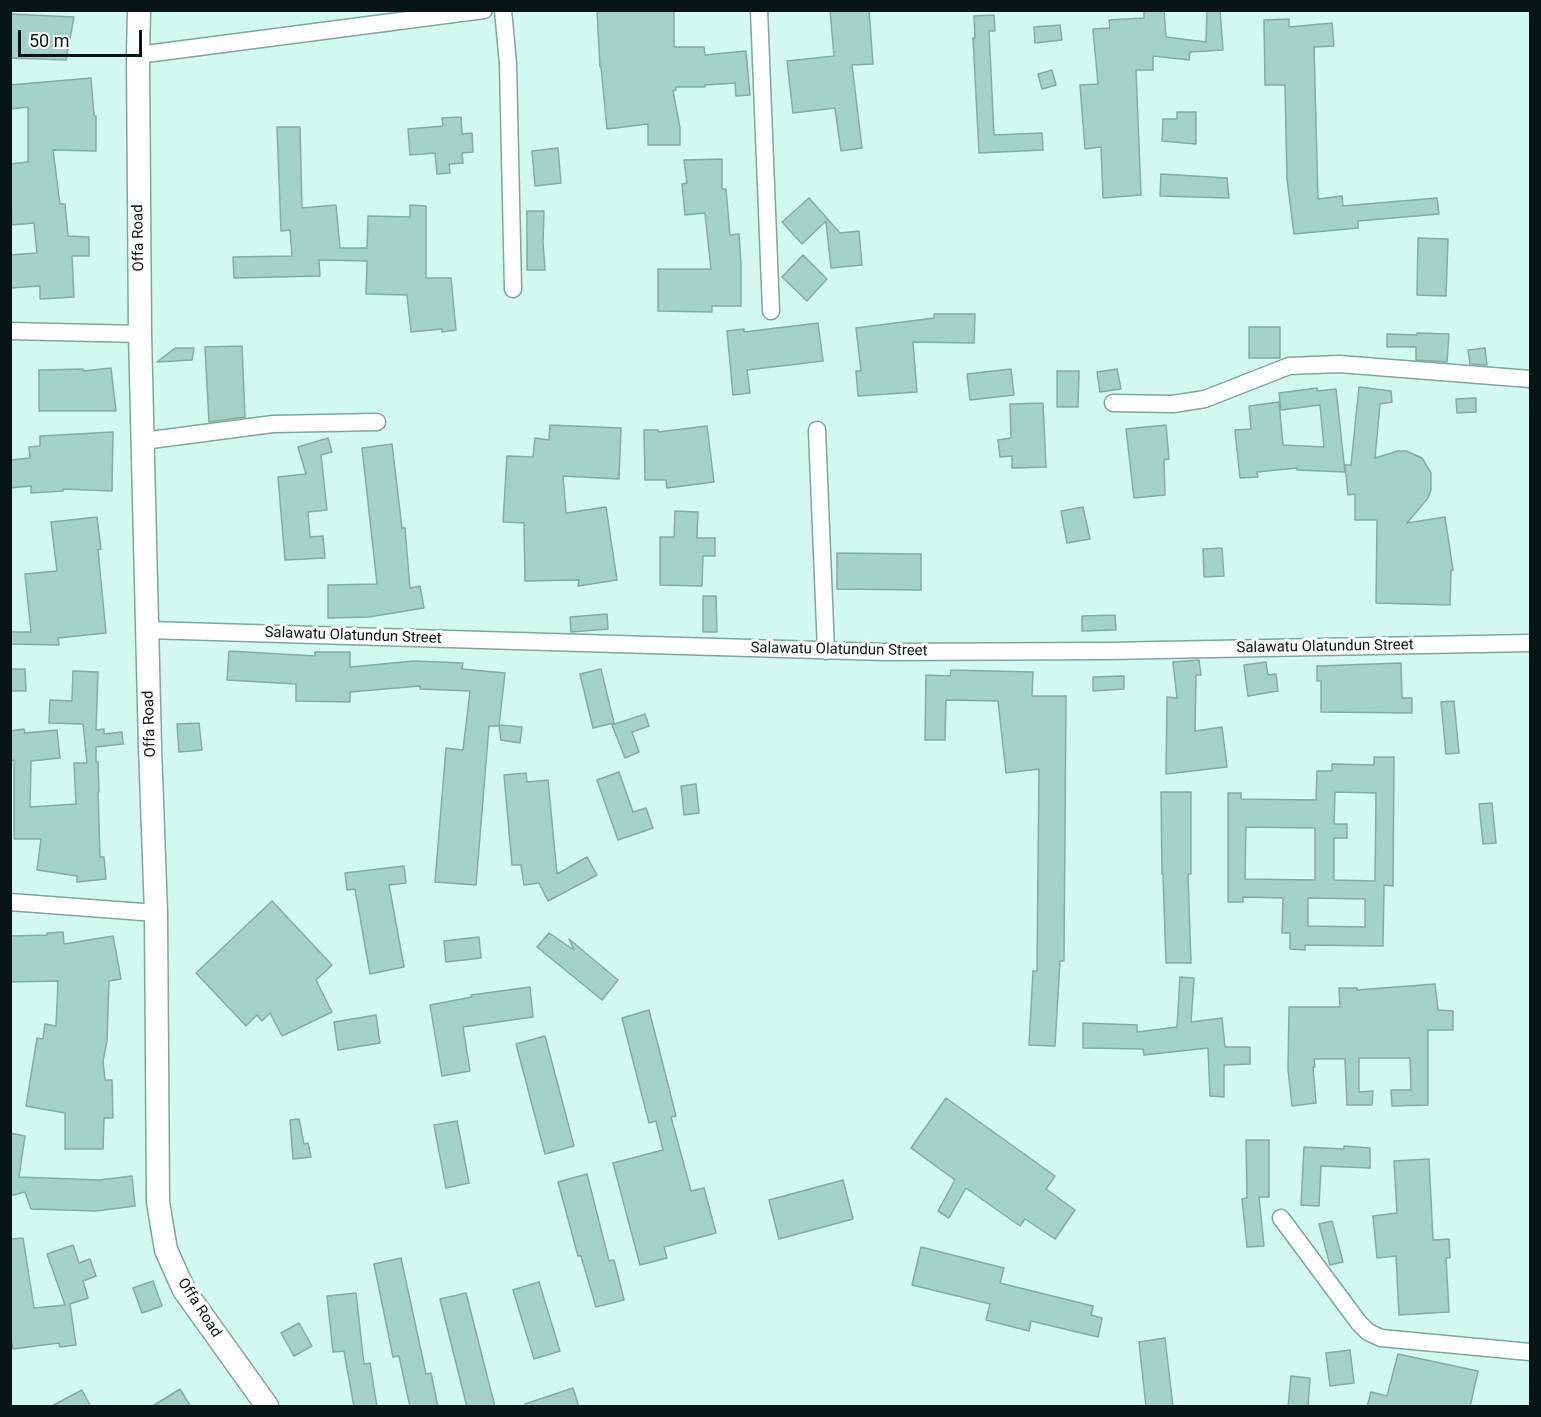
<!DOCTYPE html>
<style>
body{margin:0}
#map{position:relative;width:1541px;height:1417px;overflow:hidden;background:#d2f9ee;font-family:Roboto,sans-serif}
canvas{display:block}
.frame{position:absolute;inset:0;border:12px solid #081613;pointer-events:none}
.scale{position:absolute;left:18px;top:30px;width:124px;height:27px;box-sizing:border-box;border:3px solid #081613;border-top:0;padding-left:8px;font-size:18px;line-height:21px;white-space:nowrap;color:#081613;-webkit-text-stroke:4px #fff;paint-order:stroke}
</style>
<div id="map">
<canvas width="1541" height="1417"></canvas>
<div class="frame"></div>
<div class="scale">50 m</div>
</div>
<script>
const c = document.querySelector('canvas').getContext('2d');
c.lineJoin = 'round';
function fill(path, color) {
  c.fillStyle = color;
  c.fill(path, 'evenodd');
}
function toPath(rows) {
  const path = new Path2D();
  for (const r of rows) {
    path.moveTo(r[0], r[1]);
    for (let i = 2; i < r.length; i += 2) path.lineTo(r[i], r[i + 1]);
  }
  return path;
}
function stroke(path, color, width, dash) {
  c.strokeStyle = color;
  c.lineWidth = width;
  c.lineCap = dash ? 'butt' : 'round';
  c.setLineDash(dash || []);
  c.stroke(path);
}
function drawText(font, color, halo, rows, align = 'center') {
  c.font = font + ' Roboto,sans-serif';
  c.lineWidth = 6;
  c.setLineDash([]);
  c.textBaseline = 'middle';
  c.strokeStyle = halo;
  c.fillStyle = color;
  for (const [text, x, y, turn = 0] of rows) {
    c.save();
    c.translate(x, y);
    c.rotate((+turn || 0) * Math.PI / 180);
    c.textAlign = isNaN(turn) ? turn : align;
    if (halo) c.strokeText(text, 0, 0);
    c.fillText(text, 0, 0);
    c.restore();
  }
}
const building = toPath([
 [597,10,674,10,674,47,704,47,705,55,746,51,750,95,736,96,735,83,705,85,705,87,676,87,676,90,673,91,680,128,680,145,648,145,648,124,607,129,601,67,600,67,597,10],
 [830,10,869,10,873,64,852,65,862,148,841,151,835,108,793,113,787,61,834,56,830,10],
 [1144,10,1164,10,1166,37,1206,42,1207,10,1220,10,1223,50,1190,52,1189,60,1153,56,1153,70,1136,70,1141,195,1103,198,1101,147,1085,149,1080,85,1098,84,1093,29,1110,28,1109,20,1144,18,1144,10],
 [10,14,74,17,66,60,10,58,10,14],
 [994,15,995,31,989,31,994,135,1042,133,1043,150,979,153,973,38,975,38,974,16,994,15],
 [1289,19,1289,27,1332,23,1334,46,1314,47,1318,199,1342,196,1343,206,1437,198,1439,214,1358,221,1358,228,1294,234,1287,179,1285,85,1265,85,1264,20,1289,19],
 [1060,25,1062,40,1035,43,1034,27,1060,25],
 [1052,70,1056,85,1042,89,1038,74,1052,70],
 [91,78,94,116,96,116,96,151,53,150,60,204,65,204,68,236,89,237,89,256,72,256,74,297,40,299,40,286,10,288,10,255,37,253,34,223,12,225,10,164,28,162,28,107,10,109,10,85,91,78],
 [1177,112,1196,112,1196,144,1162,141,1163,119,1177,119,1177,112],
 [461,117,462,134,472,133,473,152,462,153,463,163,449,164,450,173,437,174,435,153,410,155,408,129,443,126,442,118,461,117],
 [277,127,300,127,302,208,336,205,340,248,367,248,368,216,410,217,410,205,426,206,426,278,451,278,456,330,442,332,442,329,411,332,407,295,366,294,367,261,319,260,320,276,234,278,233,257,292,256,290,230,281,231,277,127],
 [558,148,561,183,535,186,532,151,558,148],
 [722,159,722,189,726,189,730,235,739,234,741,264,741,306,712,306,712,312,658,311,658,269,711,269,705,213,685,215,682,184,687,183,684,160,722,159],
 [1161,174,1227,178,1229,198,1160,196,1161,174],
 [809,198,840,233,859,231,862,265,831,268,826,221,802,244,782,222,809,198],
 [527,211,544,211,543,242,545,270,527,270,527,211],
 [1418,238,1448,239,1446,296,1417,295,1418,238],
 [803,255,827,279,807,301,782,277,803,255],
 [934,314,975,314,974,343,913,342,917,392,858,396,856,371,861,371,856,328,934,318,934,314],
 [818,323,823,361,747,370,750,393,733,395,727,331,744,329,744,332,818,323],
 [1249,327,1280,327,1280,358,1249,358,1249,327],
 [1417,333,1449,334,1447,362,1416,360,1416,347,1387,347,1387,334,1417,335,1417,333],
 [242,346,245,417,209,422,205,347,242,346],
 [175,348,194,348,192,360,157,362,175,348],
 [1485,348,1487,365,1470,364,1468,350,1485,348],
 [111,368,116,411,39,411,39,370,83,369,83,371,111,368],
 [1011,369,1014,395,970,400,967,374,1011,369],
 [1117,369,1121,389,1100,392,1097,372,1117,369],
 [1057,371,1079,371,1078,407,1057,407,1057,371],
 [1359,387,1391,391,1392,402,1380,404,1375,458,1398,451,1406,451,1422,458,1431,473,1431,490,1428,498,1407,523,1445,517,1453,570,1451,571,1450,605,1376,603,1377,520,1355,520,1355,494,1348,495,1345,465,1351,465,1359,387],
 [1317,388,1317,391,1336,389,1345,472,1297,470,1297,468,1257,472,1258,477,1240,478,1235,430,1251,429,1249,406,1279,402,1283,445,1324,447,1320,405,1281,410,1279,393,1317,388],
 [1476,398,1476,412,1457,413,1456,399,1476,398],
 [1043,403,1046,467,1012,468,1012,456,1000,457,998,440,1011,438,1010,404,1043,403],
 [550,425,621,428,619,479,563,476,566,513,606,507,617,580,578,586,579,580,525,581,524,523,503,522,507,456,533,457,535,438,549,440,550,425],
 [1166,425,1169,459,1164,460,1165,495,1134,498,1126,429,1166,425],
 [707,426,714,482,667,488,666,480,645,480,644,430,658,430,658,432,707,426],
 [113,432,112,491,63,489,63,491,31,493,31,486,10,488,10,460,30,458,29,447,40,446,40,436,113,432],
 [328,438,332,452,321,455,327,510,308,512,310,537,323,536,325,558,285,560,278,477,306,474,298,447,328,438],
 [392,444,402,528,405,528,410,588,420,586,424,608,369,617,328,618,328,585,377,584,362,448,392,444],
 [1083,507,1090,539,1067,543,1061,511,1083,507],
 [675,511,698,512,697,538,715,538,715,556,703,556,702,586,660,585,660,537,674,537,675,511],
 [97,517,101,549,98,550,106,633,58,638,59,645,10,644,10,632,31,632,25,574,57,571,51,522,97,517],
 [1222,548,1224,576,1204,577,1203,549,1222,548],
 [837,553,921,554,921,590,837,589,837,553],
 [703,596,716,596,717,632,703,632,703,596],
 [607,614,608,629,571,632,570,617,607,614],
 [1115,615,1116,630,1082,631,1082,616,1115,615],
 [229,651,315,656,315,652,350,652,350,667,414,661,463,663,462,669,505,673,499,726,489,726,476,885,435,882,446,748,463,750,470,691,420,689,420,686,350,692,350,702,296,701,296,684,227,680,229,651],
 [1199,660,1201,675,1196,675,1195,731,1222,727,1227,767,1166,774,1167,697,1177,698,1173,662,1199,660],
 [1266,662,1268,675,1276,674,1278,691,1248,696,1244,665,1266,662],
 [1401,663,1402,698,1412,698,1412,713,1321,712,1321,681,1317,681,1317,666,1401,663],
 [10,669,25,669,26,691,10,691,10,669],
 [601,669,614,723,593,728,580,674,601,669],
 [951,670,1033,672,1032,696,1066,696,1064,961,1060,961,1055,1046,1029,1045,1033,971,1037,971,1039,769,1006,773,998,701,946,700,945,740,925,740,926,675,950,676,951,670],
 [73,671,98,672,96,730,104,729,104,734,122,732,123,744,96,747,96,762,98,762,99,792,98,792,100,857,104,857,106,879,77,882,77,876,37,870,41,839,14,839,14,760,10,761,10,731,24,729,25,733,57,730,60,758,31,761,30,807,76,804,74,763,87,763,83,724,49,723,50,700,72,701,73,671],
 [1124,676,1124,689,1093,691,1093,677,1124,676],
 [1454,701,1459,753,1446,754,1441,702,1454,701],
 [645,714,649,726,632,732,639,752,625,758,612,725,645,714],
 [199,723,202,750,179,752,177,724,199,723],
 [499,725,522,727,520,743,501,740,499,725],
 [1374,757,1394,757,1393,886,1384,885,1383,946,1305,945,1305,950,1290,949,1290,933,1282,933,1283,898,1243,897,1243,902,1228,902,1228,793,1241,793,1241,799,1316,800,1317,771,1332,771,1332,764,1374,765,1374,757],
 [1335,792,1376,793,1375,881,1334,880,1334,838,1347,838,1347,824,1334,824,1335,792],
 [1246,827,1315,828,1315,880,1245,879,1246,827],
 [1308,898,1365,899,1365,927,1308,926,1308,898],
 [619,772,633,812,646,808,653,828,618,840,597,780,619,772],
 [526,773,527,782,548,780,557,874,587,857,597,875,548,901,539,883,524,885,521,865,512,865,504,775,526,773],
 [696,784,699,813,684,815,681,786,696,784],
 [1161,792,1191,792,1191,874,1188,874,1191,963,1166,963,1163,874,1162,874,1161,792],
 [1492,803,1496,843,1483,844,1479,804,1492,803],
 [404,866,406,883,389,885,404,967,370,974,355,889,347,890,345,873,404,866],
 [272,901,332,965,316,980,332,1012,282,1036,270,1013,262,1021,257,1015,246,1026,196,973,272,901],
 [63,932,64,944,113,936,121,979,109,981,107,1041,103,1061,105,1080,112,1080,113,1118,104,1118,103,1149,65,1149,65,1113,26,1106,37,1038,43,1039,45,1024,56,1026,58,981,10,982,10,936,47,935,47,933,63,932],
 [549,933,574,950,569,939,618,980,602,1000,537,947,549,933],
 [479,937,481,958,446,962,444,941,479,937],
 [1180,977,1194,978,1191,1022,1222,1018,1225,1047,1250,1047,1250,1064,1224,1065,1224,1097,1210,1096,1208,1048,1144,1055,1143,1049,1083,1048,1083,1023,1137,1025,1137,1032,1177,1027,1180,977],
 [1435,984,1438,1010,1453,1011,1453,1030,1428,1030,1428,1105,1392,1106,1391,1090,1411,1090,1410,1058,1359,1058,1359,1092,1373,1091,1372,1105,1347,1105,1345,1059,1314,1059,1315,1067,1313,1067,1316,1103,1292,1106,1288,1069,1289,1007,1340,1007,1339,988,1357,988,1357,990,1435,984],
 [530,987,533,1017,463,1027,470,1071,442,1076,430,1005,472,997,471,995,530,987],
 [649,1010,676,1116,671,1117,691,1191,704,1188,716,1233,664,1247,667,1258,640,1265,613,1163,663,1150,656,1121,649,1123,622,1018,649,1010],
 [376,1015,380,1043,338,1050,334,1022,376,1015],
 [545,1036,574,1146,545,1154,516,1044,545,1036],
 [946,1098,1055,1176,1046,1189,1075,1210,1055,1239,1025,1219,1020,1226,966,1188,949,1218,938,1211,955,1180,911,1148,946,1098],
 [299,1119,304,1144,308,1143,311,1157,293,1159,290,1120,299,1119],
 [457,1121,469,1183,446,1188,434,1125,457,1121],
 [10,1133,25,1136,19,1177,99,1180,132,1176,135,1206,96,1211,31,1209,25,1192,10,1196,10,1133],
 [1246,1140,1269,1140,1269,1197,1259,1197,1264,1246,1247,1247,1242,1199,1247,1198,1246,1140],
 [1344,1146,1370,1148,1370,1168,1321,1166,1319,1206,1301,1205,1304,1147,1344,1149,1344,1146],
 [1429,1159,1433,1240,1449,1239,1450,1258,1446,1258,1449,1312,1399,1315,1396,1256,1377,1258,1373,1216,1397,1213,1394,1161,1429,1159],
 [587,1174,609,1261,614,1260,624,1300,596,1307,581,1256,578,1256,558,1182,587,1174],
 [843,1180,853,1219,779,1239,769,1200,843,1180],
 [1332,1221,1343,1262,1330,1265,1319,1224,1332,1221],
 [23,1238,34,1308,65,1305,47,1254,73,1245,79,1263,90,1259,96,1276,83,1281,88,1298,70,1304,76,1345,60,1347,59,1343,13,1349,10,1331,10,1239,23,1238],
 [921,1247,1004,1268,1000,1283,1093,1306,1091,1315,1102,1318,1098,1337,1031,1321,1029,1331,986,1320,990,1304,912,1285,921,1247],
 [401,1258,426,1374,431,1373,438,1407,410,1407,399,1356,393,1357,374,1264,401,1258],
 [153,1281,162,1306,142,1313,133,1288,153,1281],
 [539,1282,560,1351,534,1359,513,1290,539,1282],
 [356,1293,364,1364,370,1363,377,1407,354,1407,344,1351,333,1352,327,1296,356,1293],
 [466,1293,495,1407,467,1407,440,1299,466,1293],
 [299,1323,312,1346,294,1356,281,1333,299,1323],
 [1165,1338,1173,1407,1146,1407,1139,1342,1165,1338],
 [1350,1350,1354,1383,1330,1386,1326,1353,1350,1350],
 [1398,1354,1478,1371,1470,1407,1367,1407,1371,1392,1387,1396,1398,1354],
 [1291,1376,1310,1378,1308,1407,1288,1407,1291,1376],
 [573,1388,579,1407,526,1407,525,1404,573,1388],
 [180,1389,191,1407,151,1407,180,1389],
 [82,1390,91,1407,50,1407,82,1390]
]);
const street = toPath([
 [503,10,508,64,513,289],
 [759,10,771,311],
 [138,55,484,10],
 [10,331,140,334],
 [1113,403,1173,404,1205,399,1289,366,1339,364,1530,379],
 [817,430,826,651],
 [143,441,273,424,377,422],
 [148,630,884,652,1107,651,1530,643],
 [10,902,156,913],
 [1281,1218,1359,1323,1368,1332,1381,1338,1530,1352]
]);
const secondary = toPath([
 [139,10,138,55,140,334,150,747,156,913,158,1202,166,1250,184,1290,267,1406]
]);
const streetNames = [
 ["Offa Road",139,238,-91],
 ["Salawatu Olatundun Street",353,636,2],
 ["Salawatu Olatundun Street",1325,647,-1],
 ["Salawatu Olatundun Street",839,650,1],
 ["Offa Road",150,724,-92],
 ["Offa Road",199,1308,57]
];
fill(building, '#a4d2c5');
stroke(building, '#86aba1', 1.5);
stroke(street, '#80a59b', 19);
stroke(secondary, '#80a59b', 25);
stroke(street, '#fff', 16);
stroke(secondary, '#fff', 22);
drawText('15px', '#081613', '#fff', streetNames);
</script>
